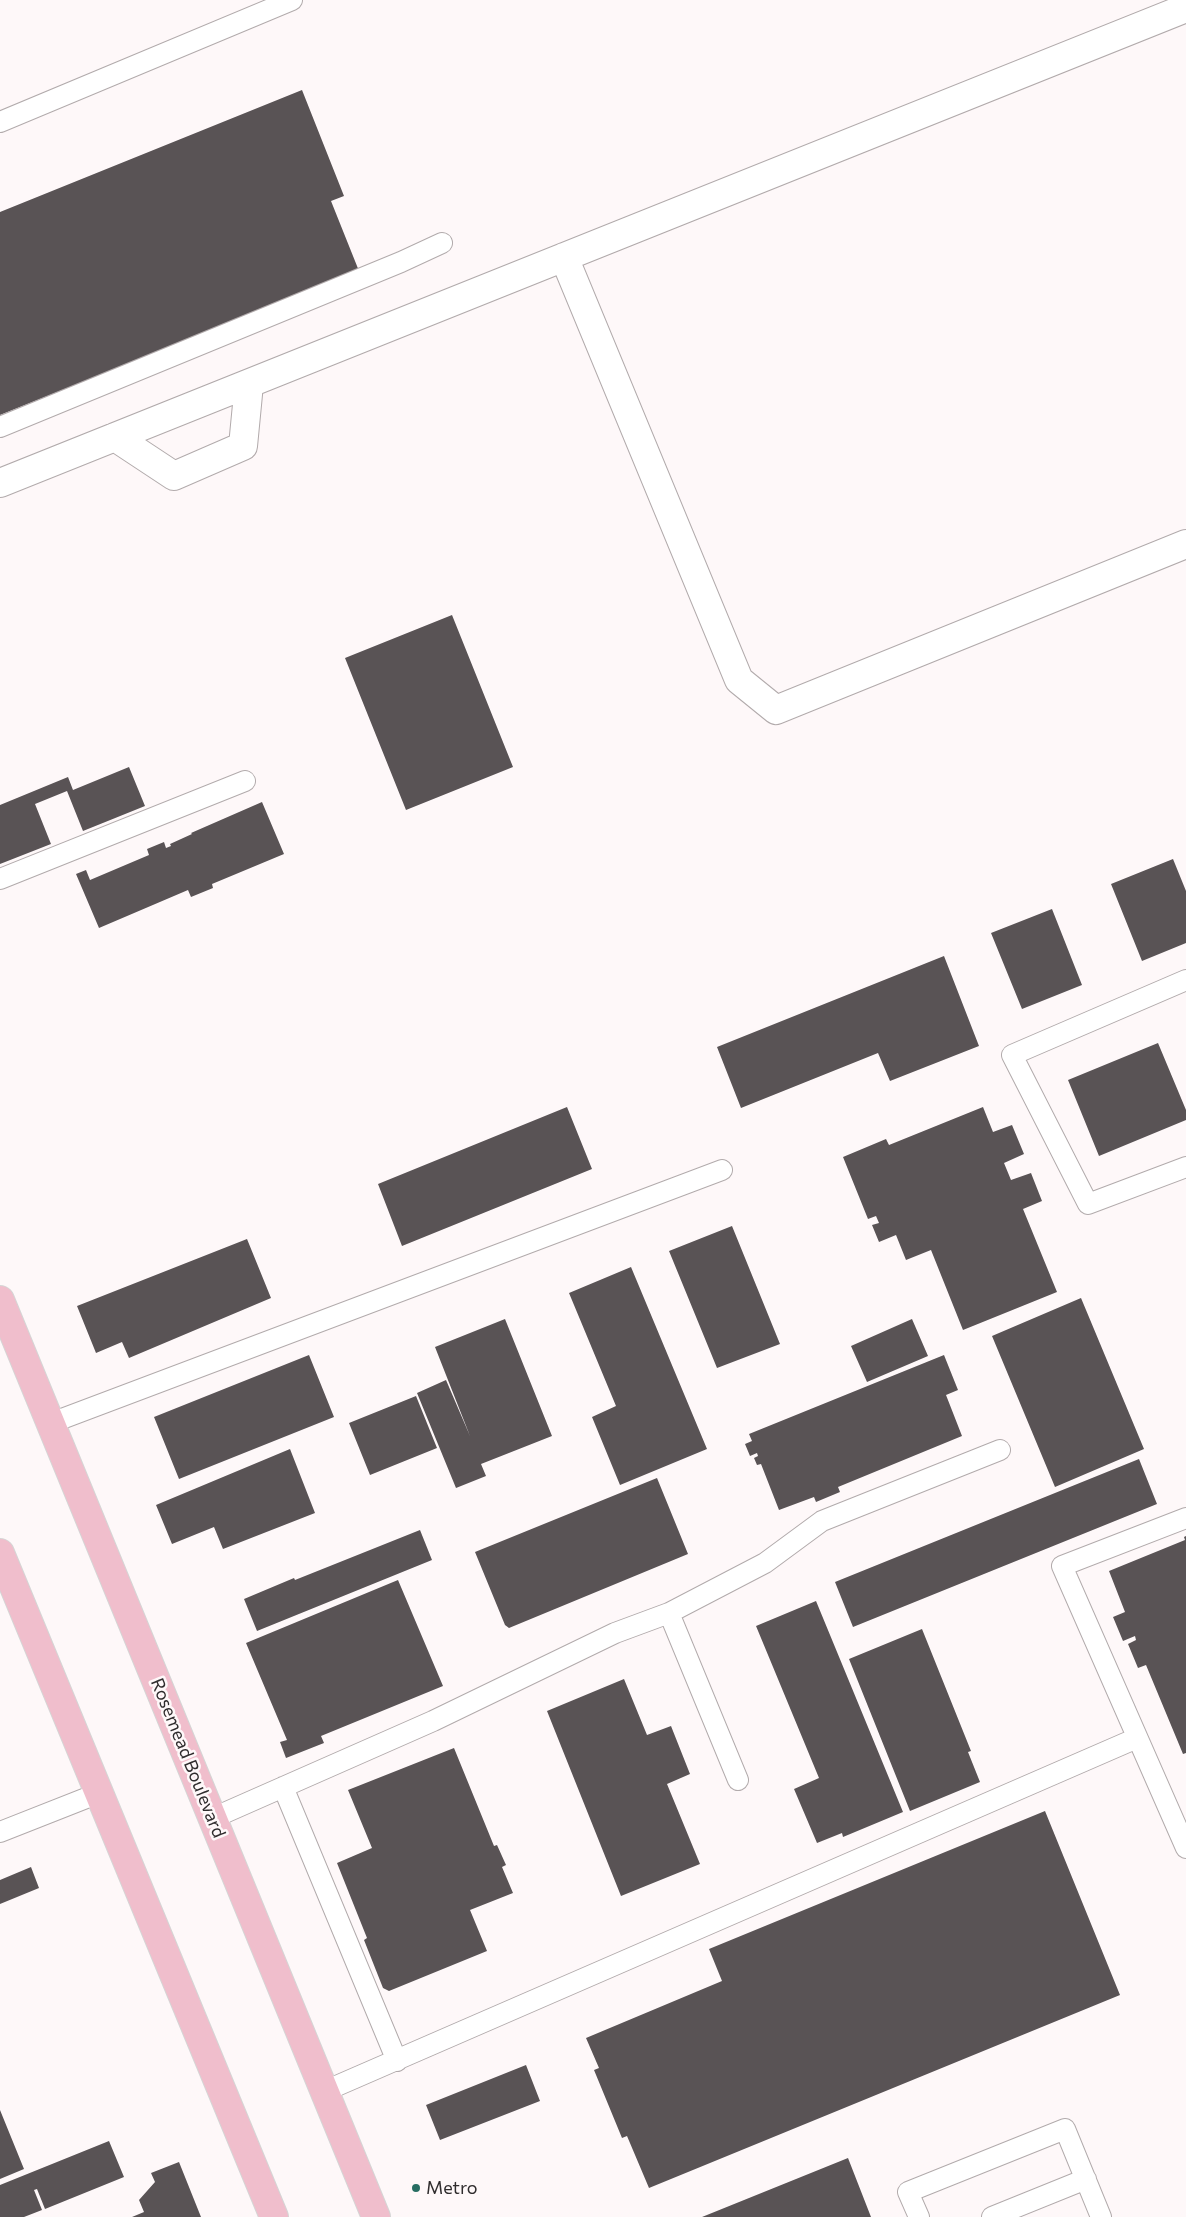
<!DOCTYPE html>
<style>
body{margin:0}
canvas{display:block;background:#fef8f9}
</style>
<canvas width="1186" height="2217"></canvas>
<script>
const c = document.querySelector('canvas').getContext('2d');
c.lineJoin = 'round';
function fill(path, color) {
  c.fillStyle = color;
  c.fill(path, 'evenodd');
}
function toPath(rows) {
  const path = new Path2D();
  for (const r of rows) {
    path.moveTo(r[0], r[1]);
    for (let i = 2; i < r.length; i += 2) path.lineTo(r[i], r[i + 1]);
  }
  return path;
}
function stroke(path, color, width, dash) {
  c.strokeStyle = color;
  c.lineWidth = width;
  c.lineCap = dash ? 'butt' : 'round';
  c.setLineDash(dash || []);
  c.stroke(path);
}
function drawText(font, color, halo, rows, align = 'center') {
  c.font = font + ' Commissioner,sans-serif';
  c.lineWidth = 5;
  c.setLineDash([]);
  c.textBaseline = 'middle';
  c.strokeStyle = halo;
  c.fillStyle = color;
  for (const [text, x, y, turn = 0] of rows) {
    c.save();
    c.translate(x, y);
    c.rotate((+turn || 0) * Math.PI / 180);
    c.textAlign = isNaN(turn) ? turn : align;
    if (halo) c.strokeText(text, 0, 0);
    c.fillText(text, 0, 0);
    c.restore();
  }
}
const building = toPath([
 [302,90,344,196,331,201,359,271,116,372,115,369,0,415,0,212],
 [452,615,513,767,406,810,345,658],
 [129,767,145,806,83,831,67,791,35,804,51,844,0,864,0,805,68,777,73,790],
 [262,802,284,854,212,884,213,888,191,897,188,890,99,928,76,874,86,870,90,880,149,855,147,849,164,842,166,848,171,846,170,844,192,834,191,833],
 [1173,859,1186,891,1186,943,1142,961,1111,884],
 [1052,909,1082,985,1022,1009,991,933],
 [944,956,979,1046,890,1081,878,1053,741,1108,717,1047],
 [1158,1043,1186,1110,1186,1120,1099,1156,1068,1080],
 [567,1107,592,1169,402,1246,378,1184],
 [983,1107,993,1132,1012,1125,1024,1154,1004,1163,1011,1180,1031,1173,1042,1201,1023,1209,1057,1292,963,1330,931,1250,906,1260,896,1235,879,1242,872,1225,879,1223,876,1216,868,1219,843,1157,886,1139,889,1145],
 [732,1226,780,1344,717,1368,669,1251],
 [247,1239,271,1298,129,1358,122,1342,96,1353,77,1306],
 [631,1267,707,1449,620,1485,592,1417,616,1406,569,1293],
 [1081,1298,1144,1449,1055,1487,992,1336],
 [505,1319,552,1436,481,1464,486,1476,456,1488,417,1393,446,1380,470,1436,435,1347],
 [912,1319,928,1356,867,1382,851,1346],
 [309,1355,334,1417,179,1479,154,1417],
 [944,1355,958,1390,946,1395,962,1436,838,1487,840,1492,816,1502,814,1497,779,1510,761,1464,757,1465,754,1458,758,1456,757,1453,750,1456,745,1444,752,1441,749,1434],
 [416,1396,437,1448,370,1475,349,1423],
 [290,1449,315,1513,223,1549,214,1527,172,1544,156,1505],
 [1139,1459,1157,1504,853,1627,835,1582],
 [657,1478,688,1554,509,1628,505,1625,475,1552],
 [420,1530,432,1560,257,1631,244,1599,294,1578,295,1580],
 [1186,1536,1186,1753,1183,1754,1146,1665,1138,1668,1128,1644,1136,1640,1135,1636,1123,1641,1113,1617,1125,1612,1109,1571,1185,1540,1184,1537],
 [398,1580,443,1686,321,1736,324,1743,286,1758,280,1742,287,1740,246,1643],
 [816,1601,903,1812,843,1837,842,1833,817,1843,794,1789,819,1778,756,1626],
 [922,1629,971,1751,968,1752,980,1782,910,1811,849,1659],
 [624,1679,647,1735,671,1726,690,1774,667,1784,700,1864,621,1896,547,1711],
 [454,1748,494,1846,497,1845,506,1865,502,1867,513,1893,470,1910,487,1951,389,1991,383,1988,364,1940,367,1938,337,1863,372,1848,348,1790],
 [1045,1811,1120,1995,649,2188,627,2136,622,2138,594,2070,599,2068,586,2038,722,1981,709,1949],
 [31,1867,39,1888,0,1904,0,1880],
 [526,2065,540,2101,440,2140,426,2105],
 [0,2110,24,2169,0,2179],
 [109,2141,124,2177,45,2209,37,2189,34,2190,42,2210,24,2217,0,2217,0,2185],
 [848,2158,871,2217,702,2217],
 [179,2162,201,2217,132,2217,144,2212,139,2200,155,2182,151,2173]
]);
const lane = toPath([
 [0,122,292,0],
 [0,427,401,262,442,243],
 [0,879,245,781],
 [1186,980,1012,1055,1088,1204,1186,1167],
 [51,1423,722,1170],
 [1186,1518,1062,1566,1186,1848],
 [669,1613,738,1780],
 [283,1787,397,2061],
 [213,1818,433,1721,615,1633,669,1613,765,1563,822,1521,1000,1450],
 [0,1832,99,1793],
 [325,2091,1137,1738],
 [919,2217,908,2192,1065,2129,1101,2217],
 [992,2217,1086,2179]
]);
const street = toPath([
 [564,257,739,680,776,710,1186,544],
 [115,437,174,476,243,446,249,384],
 [0,483,1186,8]
]);
const primary = toPath([
 [0,1300,376,2217],
 [0,1553,274,2217]
]);
const markers = [
 [416,2188,5,"#276d62"]
];
const streetNames = [
 ["Rosemead Boulevard",188,1758,68]
];
const poiNames = [
 ["Metro",426,2188]
];
fill(building, '#595355');
stroke(lane, '#b2abac', 22);
stroke(street, '#b2abac', 30);
stroke(primary, '#d5d5d5', 30);
stroke(lane, '#fff', 20);
stroke(street, '#fff', 28);
stroke(primary, '#f0becc', 28);
for (const [x, y, r, color] of markers) {
  const dot = new Path2D();
  dot.arc(x, y, r, 0, 2 * Math.PI);
  c.fillStyle = color;
  c.fill(dot);
  stroke(dot, '#fef8f9', 2);
}
drawText('18px', '#2f2c2d', '#fef8f9', streetNames);
drawText('18px', '#2f2c2d', '#fef8f9', poiNames, 'left');
</script>
